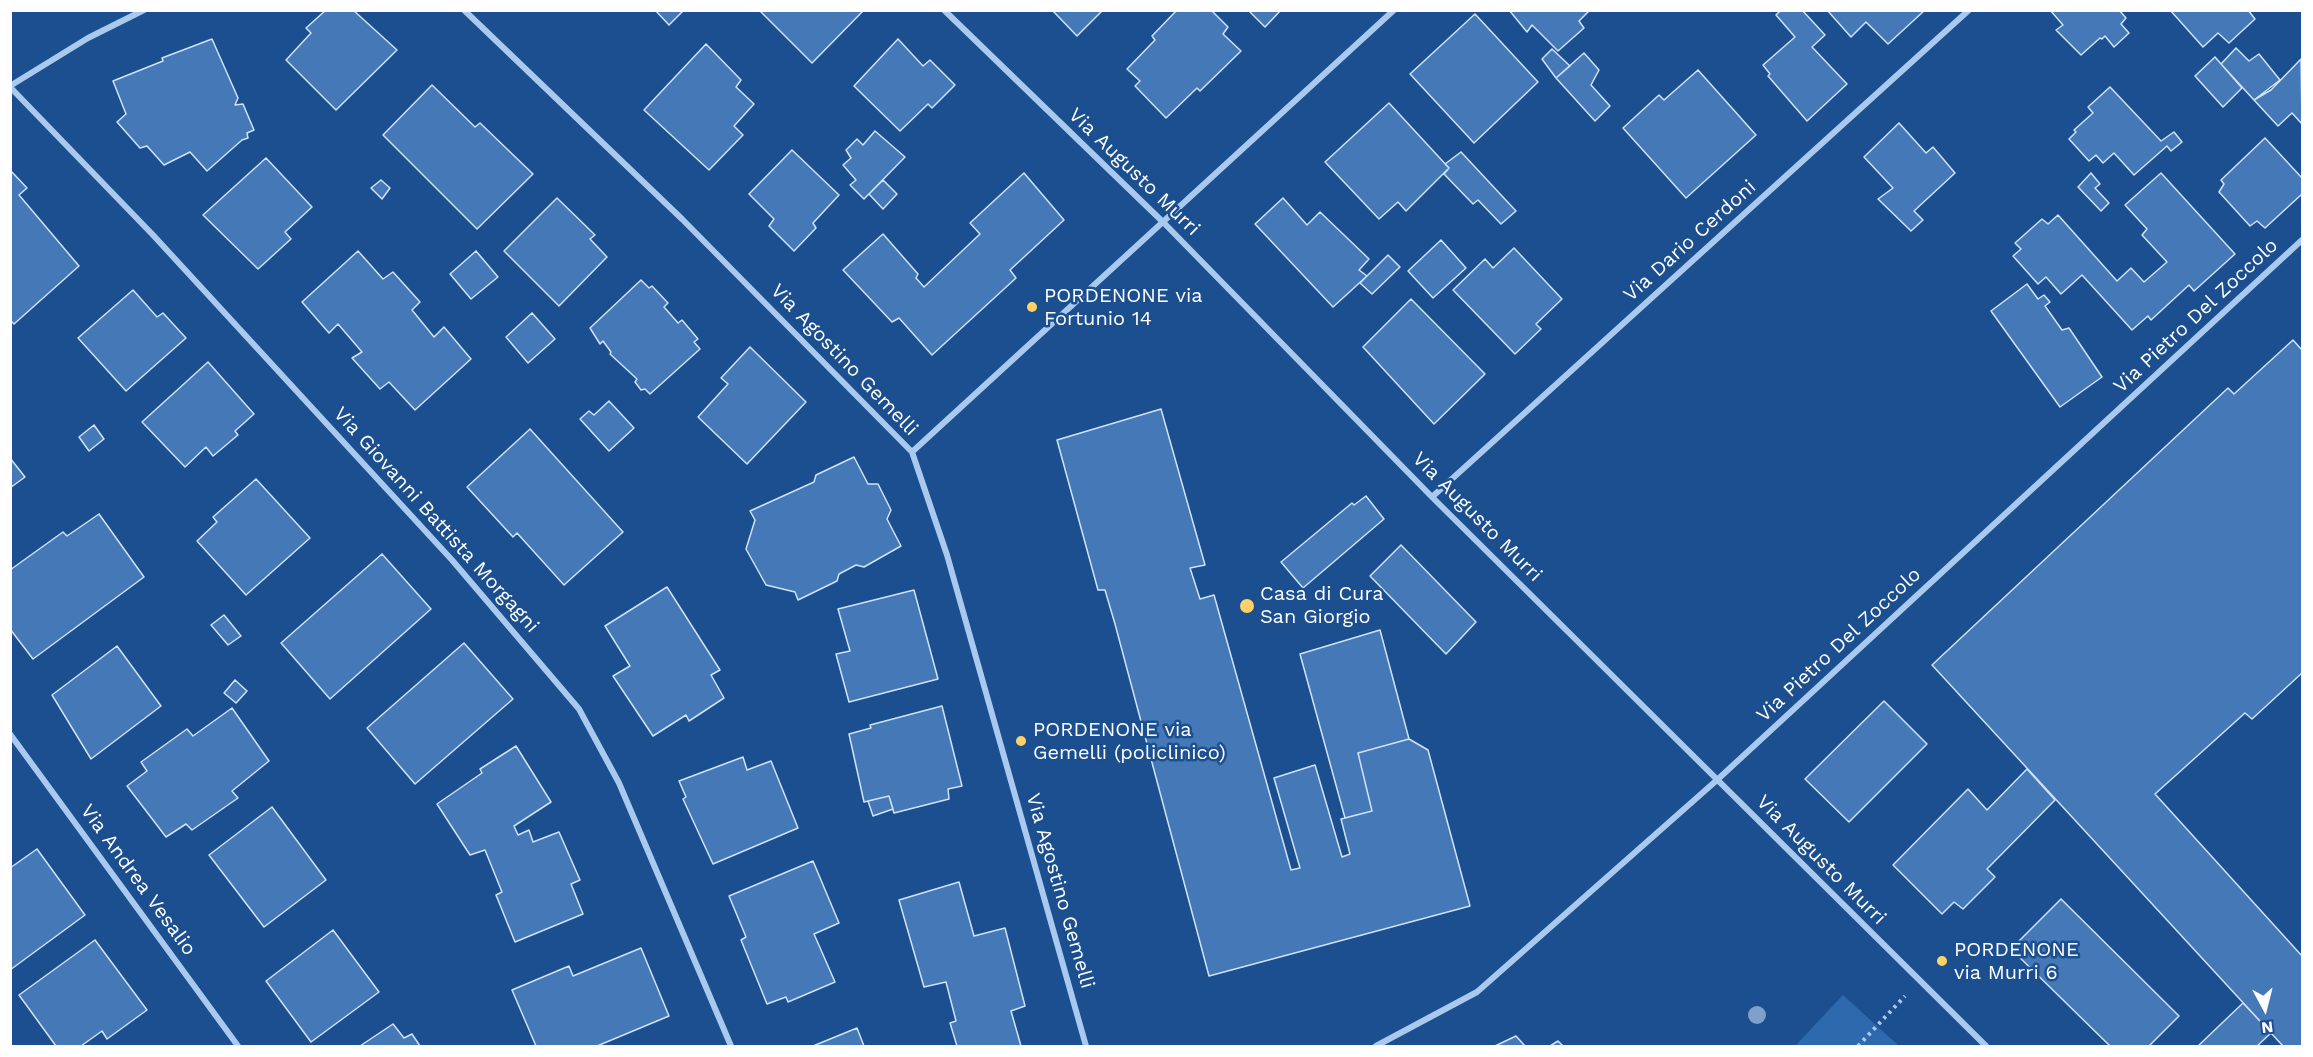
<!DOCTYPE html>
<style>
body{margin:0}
#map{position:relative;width:2313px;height:1057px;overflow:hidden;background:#1b4f8f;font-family:"Work Sans",sans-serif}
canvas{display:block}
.frame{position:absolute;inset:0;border:12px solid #fff;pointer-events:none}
.north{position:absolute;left:2235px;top:979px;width:60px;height:60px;-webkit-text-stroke:4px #1b4f8f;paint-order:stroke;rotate:173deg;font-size:16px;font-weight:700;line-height:24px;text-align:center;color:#fff}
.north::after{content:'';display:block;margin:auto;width:21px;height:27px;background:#fff;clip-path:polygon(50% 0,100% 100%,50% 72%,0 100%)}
</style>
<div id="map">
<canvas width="2313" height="1057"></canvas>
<div class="frame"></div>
<div class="north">N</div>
</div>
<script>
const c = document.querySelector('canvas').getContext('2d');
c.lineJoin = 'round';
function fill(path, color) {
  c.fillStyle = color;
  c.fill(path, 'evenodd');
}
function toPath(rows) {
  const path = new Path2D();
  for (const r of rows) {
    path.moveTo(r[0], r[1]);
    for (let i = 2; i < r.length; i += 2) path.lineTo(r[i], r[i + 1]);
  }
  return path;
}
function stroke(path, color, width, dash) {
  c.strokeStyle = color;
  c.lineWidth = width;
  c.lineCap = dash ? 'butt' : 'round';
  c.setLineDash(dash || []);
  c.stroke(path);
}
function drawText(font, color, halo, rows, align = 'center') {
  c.font = font + ' "Work Sans",sans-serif';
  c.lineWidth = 5;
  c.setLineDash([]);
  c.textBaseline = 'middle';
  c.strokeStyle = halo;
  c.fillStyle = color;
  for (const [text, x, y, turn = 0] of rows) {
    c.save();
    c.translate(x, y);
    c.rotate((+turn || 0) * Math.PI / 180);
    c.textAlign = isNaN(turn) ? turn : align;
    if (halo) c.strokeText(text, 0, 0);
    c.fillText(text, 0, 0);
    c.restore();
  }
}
const green = toPath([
 [1843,995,1899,1046,1795,1046]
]);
const building = toPath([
 [326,10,353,10,397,50,336,110,286,60,311,33,306,28,326,10],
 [655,10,684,10,669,25,655,10],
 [759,10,864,10,812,63,759,10],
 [1052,10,1103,10,1077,36,1052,10],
 [1177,10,1211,10,1228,27,1223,34,1241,51,1200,91,1197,88,1166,118,1135,86,1140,81,1127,69,1155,40,1152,36,1177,10],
 [1248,10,1281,10,1265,27,1248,10],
 [1509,10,1590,10,1579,21,1584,28,1558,51,1532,25,1527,32,1509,10],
 [1781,10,1802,10,1825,35,1812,47,1847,84,1807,121,1768,76,1770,74,1763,65,1795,37,1776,15,1781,10],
 [1827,10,1925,10,1888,44,1866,22,1851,37,1827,10],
 [2050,10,2119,10,2126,18,2121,24,2129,33,2114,47,2105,36,2102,39,2100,38,2081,55,2056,30,2063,25,2050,10],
 [2170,10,2248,10,2255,19,2229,43,2218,33,2203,47,2170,10],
 [1475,14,1538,82,1474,143,1410,74,1475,14],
 [212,39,238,98,235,105,243,104,254,130,247,133,248,138,242,140,207,171,190,152,164,165,147,146,140,148,117,122,126,114,113,81,163,61,162,58,212,39],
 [898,39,923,66,930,60,955,85,932,108,928,104,900,131,854,86,898,39],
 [706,44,741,80,736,87,754,104,734,126,743,135,709,170,644,110,706,44],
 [2236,48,2249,61,2259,54,2280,80,2254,100,2221,64,2236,48],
 [1552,49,1570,66,1556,78,1542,59,1552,49],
 [1584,53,1599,70,1591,85,1610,106,1595,121,1556,78,1584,53],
 [2215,57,2242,88,2223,107,2195,76,2215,57],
 [2301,59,2302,124,2292,113,2278,126,2254,100,2271,90,2301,59],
 [1698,70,1756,135,1686,198,1623,128,1659,95,1664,100,1698,70],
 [432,85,475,127,480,123,533,174,477,229,383,135,432,85],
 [2110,87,2161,141,2174,132,2182,142,2171,151,2167,146,2134,175,2114,153,2103,163,2096,155,2089,161,2069,139,2076,132,2074,130,2093,113,2088,107,2110,87],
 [1389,103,1449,168,1406,211,1398,202,1379,219,1325,162,1389,103],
 [1899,123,1926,153,1933,147,1955,173,1914,211,1923,220,1911,231,1878,199,1893,188,1864,157,1899,123],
 [875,131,905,157,864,199,850,185,856,180,843,165,851,158,846,150,857,139,863,145,875,131],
 [2265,138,2302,178,2302,194,2265,228,2257,221,2250,226,2219,192,2224,184,2221,180,2265,138],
 [792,150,839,195,813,223,816,228,794,251,769,226,774,219,749,194,792,150],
 [1461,152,1516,211,1501,224,1478,200,1473,204,1444,174,1449,168,1445,164,1461,152],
 [266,158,312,207,285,232,291,239,258,269,203,215,266,158],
 [10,170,27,188,19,195,79,266,14,324,10,320,10,170],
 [1024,173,1064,220,1010,270,1016,278,932,355,899,318,892,322,843,270,883,234,918,274,916,278,924,287,980,234,970,223,1024,173],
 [2091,173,2100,184,2095,188,2109,203,2101,211,2078,187,2091,173],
 [2161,173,2235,254,2194,291,2189,285,2151,320,2148,316,2132,330,2082,275,2061,294,2046,277,2038,284,2013,256,2021,249,2015,243,2042,219,2048,224,2058,215,2117,281,2131,268,2144,282,2167,262,2142,235,2147,229,2125,205,2161,173],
 [381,180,390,188,382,199,371,188,381,180],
 [883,180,897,194,883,209,869,194,883,180],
 [557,198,595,235,590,239,607,257,559,306,504,251,557,198],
 [1283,198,1307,225,1320,212,1369,259,1359,270,1367,276,1333,307,1255,224,1283,198],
 [1441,240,1466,268,1433,298,1408,271,1441,240],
 [1514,248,1562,299,1536,324,1541,329,1515,354,1453,290,1485,259,1493,268,1514,248],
 [358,251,383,279,393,272,420,302,412,310,434,337,444,327,471,359,415,410,389,382,380,389,352,358,362,352,338,324,329,333,302,302,358,251],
 [476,251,498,277,471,299,450,274,476,251],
 [1388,255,1400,267,1372,294,1360,283,1388,255],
 [641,280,649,288,652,286,668,303,664,307,678,323,682,320,698,339,694,342,700,349,650,394,645,389,641,390,635,382,637,379,610,354,611,352,603,341,600,344,590,328,641,280],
 [2027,284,2038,299,2044,295,2050,302,2045,306,2062,330,2069,328,2102,377,2060,407,1991,311,2027,284],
 [133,290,157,317,163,313,186,338,126,391,78,338,133,290],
 [1411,299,1485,374,1434,424,1363,347,1411,299],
 [532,313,555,339,528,363,506,337,532,313],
 [2293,340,2302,350,2302,673,2252,719,2245,713,2155,794,2302,956,2302,1046,2283,1046,1932,665,2228,388,2234,394,2293,340],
 [750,347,806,402,747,464,698,417,728,384,721,378,750,347],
 [208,362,254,414,235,431,238,435,213,456,206,447,185,467,142,422,208,362],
 [609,401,634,428,609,451,580,419,589,411,594,415,609,401],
 [1161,409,1205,565,1190,568,1200,599,1214,595,1291,870,1300,868,1274,778,1315,765,1342,857,1350,854,1341,819,1372,811,1358,753,1409,739,1428,750,1470,906,1209,976,1115,624,1105,590,1098,590,1057,440,1161,409],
 [94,425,104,439,89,451,79,437,94,425],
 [530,429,623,532,564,585,517,533,513,537,467,487,530,429],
 [854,457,868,484,878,484,891,510,887,519,901,546,864,567,856,565,839,574,837,581,798,600,795,592,766,585,746,549,755,520,750,511,814,482,816,475,854,457],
 [10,458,25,477,10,488,10,458],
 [256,479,310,538,246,595,197,541,217,522,213,517,256,479],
 [1366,496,1384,519,1303,588,1281,562,1352,503,1354,505,1366,496],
 [99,514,144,577,33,659,10,629,10,570,63,532,67,536,99,514],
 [1401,545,1476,622,1446,654,1370,576,1401,545],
 [382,554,431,609,330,699,281,643,382,554],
 [667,587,720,670,711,675,724,698,689,721,686,715,653,736,613,676,630,666,605,626,667,587],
 [914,590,938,679,849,702,836,654,850,651,838,609,914,590],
 [224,615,241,636,228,645,211,625,224,615],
 [1380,630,1409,739,1358,753,1372,811,1345,818,1300,654,1380,630],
 [464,643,513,699,415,784,367,728,464,643],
 [117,646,161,706,91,759,52,695,117,646],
 [235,680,247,691,236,703,224,693,235,680],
 [1884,701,1927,744,1849,822,1805,779,1884,701],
 [942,706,962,786,948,789,949,799,894,813,889,796,864,802,849,734,871,728,870,725,942,706],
 [232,708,269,761,232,791,238,798,192,830,186,824,166,837,127,786,147,771,141,762,187,729,193,736,232,708],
 [516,746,551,802,514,826,518,835,529,830,533,842,559,832,580,880,571,884,583,914,515,942,496,895,502,892,485,850,470,855,437,804,482,773,480,769,516,746],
 [743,757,747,770,771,761,798,828,713,864,683,799,686,797,679,781,743,757],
 [2027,769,2055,800,1987,869,1995,877,1963,909,1954,902,1942,914,1893,865,1968,789,1987,810,2027,769],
 [889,796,893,809,873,816,868,801,889,796],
 [272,807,326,880,264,927,209,855,272,807],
 [37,849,85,915,10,970,10,868,37,849],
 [813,861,839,923,814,934,835,982,788,1002,786,997,767,1004,741,940,746,937,729,896,813,861],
 [959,882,974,936,1005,928,1025,1006,1011,1011,1021,1046,957,1046,950,1023,956,1021,946,982,924,987,899,900,959,882],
 [2061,899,2179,1016,2149,1046,2110,1046,2011,949,2061,899],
 [333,930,379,992,311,1042,266,981,333,930],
 [95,940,147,1010,107,1039,102,1031,81,1046,56,1046,19,995,95,940],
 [641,948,669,1016,597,1046,536,1046,512,990,569,966,573,976,641,948],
 [2243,1003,2271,1033,2257,1046,2198,1046,2243,1003],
 [393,1024,404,1038,412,1034,420,1046,360,1046,393,1024],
 [857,1028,864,1046,813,1046,857,1028],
 [1516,1036,1525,1046,1493,1046,1495,1046,1516,1036],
 [1558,1041,1563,1046,1550,1046,1558,1041]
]);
const path = toPath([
 [1858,1046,1905,996]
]);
const minor = toPath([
 [464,10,682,219,912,452,947,555,1086,1046],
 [944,10,1164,223,1432,497,1986,1046],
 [10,86,88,38,144,10],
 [10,87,153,235,452,560,579,709,619,783,731,1046],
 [912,452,1394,10],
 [1432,497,1969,10],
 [10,734,238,1046],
 [1376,1046,1477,992,1717,780,2302,240]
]);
const trees = [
 [1757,1015]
];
const markers = [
 [1032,307,6,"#ffd166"],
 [1247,606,8,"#ffd166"],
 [1021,741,6,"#ffd166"],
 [1942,961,6,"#ffd166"]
];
const streetNames = [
 ["Via Augusto Murri",1134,172,44],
 ["Via Dario Cerdoni",1690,241,-42],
 ["Via Pietro Del Zoccolo",2196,316,-43],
 ["Via Agostino Gemelli",844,360,46],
 ["Via Augusto Murri",1477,517,45],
 ["Via Giovanni Battista Morgagni",436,520,48],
 ["Via Pietro Del Zoccolo",1839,645,-43],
 ["Via Augusto Murri",1821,860,45],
 ["Via Andrea Vesalio",138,880,54],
 ["Via Agostino Gemelli",1060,891,74]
];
const poiNames = [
 ["PORDENONE via",1044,296],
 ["Fortunio 14",1044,319],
 ["Casa di Cura",1260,594],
 ["San Giorgio",1260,617],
 ["PORDENONE via",1033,730],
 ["Gemelli (policlinico)",1033,753],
 ["PORDENONE",1954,950],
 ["via Murri 6",1954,973]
];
fill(green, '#2e69ad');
fill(building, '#4478b7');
stroke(building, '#cfe3fa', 1.5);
stroke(path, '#a9c9ee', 4, [3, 4.5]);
stroke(minor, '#a9c9ee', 6);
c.fillStyle = '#7ea0ca';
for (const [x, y] of trees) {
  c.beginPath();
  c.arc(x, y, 9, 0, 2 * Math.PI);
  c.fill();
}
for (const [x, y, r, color] of markers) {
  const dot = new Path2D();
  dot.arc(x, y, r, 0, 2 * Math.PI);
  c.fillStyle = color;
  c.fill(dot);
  stroke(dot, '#1b4f8f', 2);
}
drawText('20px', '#fff', '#1b4f8f', streetNames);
drawText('20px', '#fff', '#1b4f8f', poiNames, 'left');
</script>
